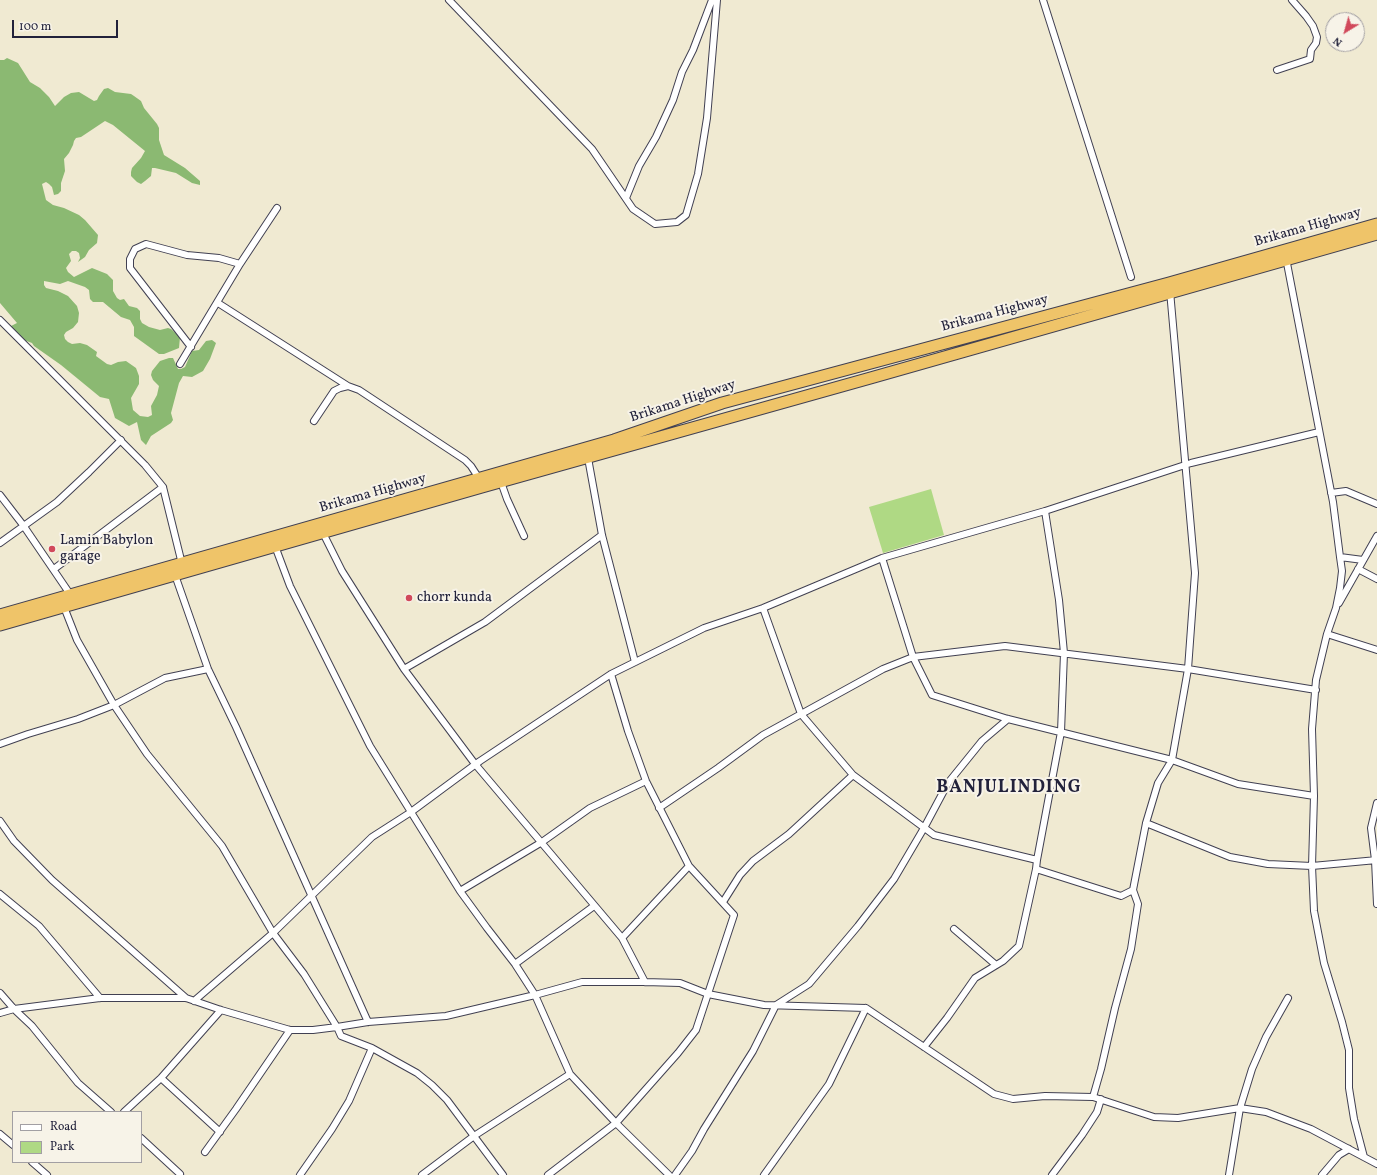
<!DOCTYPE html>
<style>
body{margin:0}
#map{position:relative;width:1377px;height:1175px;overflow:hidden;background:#f0ead2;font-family:Vollkorn,serif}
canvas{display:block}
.legend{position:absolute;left:12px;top:1111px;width:130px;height:52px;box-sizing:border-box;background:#f7f3e8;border:1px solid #a29fa3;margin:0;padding:5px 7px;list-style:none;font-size:12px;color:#22223b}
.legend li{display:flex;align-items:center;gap:8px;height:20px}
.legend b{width:20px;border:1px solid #a29fa3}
.north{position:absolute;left:1325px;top:12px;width:40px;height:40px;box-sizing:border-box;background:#f7f3e8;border:1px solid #a29fa3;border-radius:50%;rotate:217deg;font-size:11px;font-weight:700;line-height:16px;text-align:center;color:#22223b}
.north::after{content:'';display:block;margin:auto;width:14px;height:18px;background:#d1495b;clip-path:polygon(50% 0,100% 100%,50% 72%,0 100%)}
.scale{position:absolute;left:12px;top:20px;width:106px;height:18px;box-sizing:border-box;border:2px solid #22223b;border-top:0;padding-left:5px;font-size:12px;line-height:14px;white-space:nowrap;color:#22223b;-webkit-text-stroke:3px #f7f3e8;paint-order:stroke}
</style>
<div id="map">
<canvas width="1377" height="1175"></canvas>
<ul class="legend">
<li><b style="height:5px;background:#fff"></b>Road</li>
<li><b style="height:11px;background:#afd984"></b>Park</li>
</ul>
<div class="north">N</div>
<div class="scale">100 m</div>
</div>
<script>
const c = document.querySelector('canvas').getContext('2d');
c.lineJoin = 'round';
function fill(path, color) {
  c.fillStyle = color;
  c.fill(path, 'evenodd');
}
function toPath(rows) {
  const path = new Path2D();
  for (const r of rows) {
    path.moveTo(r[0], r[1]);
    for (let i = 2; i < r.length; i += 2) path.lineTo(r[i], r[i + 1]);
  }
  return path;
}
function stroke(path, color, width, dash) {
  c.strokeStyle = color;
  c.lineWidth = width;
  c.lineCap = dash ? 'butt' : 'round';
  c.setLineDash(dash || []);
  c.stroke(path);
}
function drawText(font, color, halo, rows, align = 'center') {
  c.font = font + ' Vollkorn,serif';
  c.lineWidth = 4;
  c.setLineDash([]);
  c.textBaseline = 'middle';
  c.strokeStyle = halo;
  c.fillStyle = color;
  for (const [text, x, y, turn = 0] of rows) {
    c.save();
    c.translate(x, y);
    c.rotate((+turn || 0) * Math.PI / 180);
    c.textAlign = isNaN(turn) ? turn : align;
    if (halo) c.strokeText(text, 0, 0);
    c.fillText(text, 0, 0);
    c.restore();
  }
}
const green = toPath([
 [931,489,944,535,883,553,869,507]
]);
const forest = toPath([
 [7,58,18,63,30,82,40,88,49,97,55,106,64,97,71,93,79,92,94,101,97,100,99,96,104,89,108,88,115,92,131,94,134,96,141,101,144,108,157,124,159,128,159,140,164,155,185,168,200,181,200,185,192,183,176,173,155,168,152,168,151,176,145,181,141,184,137,182,131,176,131,172,132,168,141,158,145,151,113,125,105,121,81,137,76,138,74,141,73,145,69,153,64,159,65,171,61,183,61,191,58,194,54,195,52,187,49,184,46,182,42,184,46,200,53,205,64,208,79,215,85,220,98,235,97,243,89,250,85,257,78,262,80,258,79,253,76,251,72,251,69,254,71,261,66,268,68,272,74,277,92,268,107,274,113,280,113,291,117,298,120,300,124,299,129,306,137,308,140,311,140,319,142,323,149,327,160,330,168,328,171,329,180,337,179,348,164,354,159,354,134,336,134,327,130,320,121,317,103,302,93,302,90,299,89,290,85,287,68,281,60,284,44,281,44,285,46,288,58,291,68,296,77,306,79,313,78,322,73,328,66,332,64,335,65,339,68,342,72,344,80,343,87,345,97,352,96,356,107,364,111,365,118,362,126,361,136,368,139,376,139,384,131,398,133,410,140,416,148,417,152,415,151,406,157,395,159,386,153,380,151,375,152,371,160,361,169,358,173,358,178,369,181,369,185,367,192,351,199,350,206,341,212,340,216,343,210,359,203,371,192,377,183,376,179,383,171,413,173,420,171,423,151,436,146,445,141,440,137,422,129,426,115,418,109,399,100,397,61,365,34,346,32,343,24,340,11,330,11,326,17,323,0,303,0,60,4,60]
]);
const street = toPath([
 [449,0,592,149,633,209,655,224,677,222,686,215,698,174,707,118,717,0],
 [1043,0,1131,277],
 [1277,70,1310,59,1311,50,1316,43,1317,37,1313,26,1306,16,1292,0],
 [626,198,639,166,656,137,673,100,682,72,693,50,712,0],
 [1286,258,1333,502,1340,557,1342,571,1340,588,1336,608,1327,634,1316,680,1312,729,1314,796,1312,866,1314,911,1324,963,1342,1022,1349,1050,1349,1088,1354,1119,1364,1157],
 [218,303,348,386],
 [0,320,145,465,163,487,182,564],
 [191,347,130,268,130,259,135,249,146,244,187,255,219,258,240,264],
 [180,364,240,264,277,208],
 [314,421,334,391,340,388,348,386,359,390,465,460,471,466,480,480],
 [588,458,602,535,635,662],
 [501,482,507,499,524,536],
 [1331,493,1346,491,1377,504],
 [0,495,23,525,72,597],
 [323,533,342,571,404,669,475,764,622,938,645,982],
 [0,543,57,502,89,472,121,440],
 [275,546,290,586,370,746,460,891,487,928,515,964,535,995,570,1074,616,1123,669,1175],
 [1340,557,1363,560],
 [882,558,913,657,932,695,1008,719,1172,760,1238,784,1314,796],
 [54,569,163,487],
 [1358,569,1377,579],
 [175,575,208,669,236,727,368,1022],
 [1339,603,1377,536],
 [64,607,77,640,114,705,147,754,222,846,273,933,304,974,337,1027,341,1036,372,1048,417,1073,432,1085,447,1100,503,1175],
 [763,608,801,714,853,775,934,835,1037,860],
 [1327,634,1377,650],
 [404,669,485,622,602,535],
 [0,744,28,734,78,719,114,705,165,678,208,669],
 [1377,803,1371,828,1375,860,1377,904],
 [659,808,718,768,763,735,883,669,913,657,1005,646,1188,669,1316,690],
 [0,821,14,841,52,880,186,998],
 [1146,823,1230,857,1268,864,1312,866,1377,860],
 [1036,869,1121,896,1133,890],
 [460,891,542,842,590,808,646,781],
 [0,894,39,926,100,998],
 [723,902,740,875,753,861,789,834,853,775],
 [954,929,996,965],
 [622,938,689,866],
 [515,964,594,906],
 [0,993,14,1009,32,1026,78,1083,111,1112],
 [194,1001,273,933,372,837,411,812,480,761,611,674,704,628,763,608,882,558,1045,511,1191,463,1319,432],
 [0,1013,14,1009,100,998,186,998,221,1010,290,1030,313,1030,337,1027,368,1022,446,1016,535,995,582,982,645,982,680,983,708,994,764,1005,866,1008,994,1094,1013,1099,1045,1096,1093,1097,1154,1117,1178,1118,1240,1108,1266,1112,1311,1129,1377,1164],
 [924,1047,947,1018,975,978,1003,961,1019,946,1036,869,1037,860,1061,732,1064,653,1059,600,1045,511],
 [161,1078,220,1132],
 [1093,1097,1101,1069,1115,1008,1131,949,1138,904,1133,890,1146,823,1158,783,1172,760,1188,669,1195,573,1170,291],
 [124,1112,161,1078,221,1010],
 [0,1134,13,1145],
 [141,1138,180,1174],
 [205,1152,236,1109,290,1030],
 [32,1162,47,1175],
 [300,1175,332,1129,349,1101,372,1048],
 [422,1175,474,1136,570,1074],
 [548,1175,616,1123,678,1053,696,1030,734,915,689,866,646,781,628,731,611,674],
 [675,1175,692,1151,704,1129,753,1051,776,1005,809,984,858,926,894,879,924,828,948,783,982,741,1008,719],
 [764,1175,829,1084,866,1008],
 [1052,1175,1082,1135,1097,1112,1101,1099],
 [1229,1175,1240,1108,1252,1069,1266,1037,1288,998],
 [1322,1175,1339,1155,1349,1149]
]);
const highway = toPath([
 [0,615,614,440,722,403,1169,283,1377,224],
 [0,625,482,487,874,377,1377,234]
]);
const markers = [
 [52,549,4,"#d1495b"],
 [409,598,4,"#d1495b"]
];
const streetNames = [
 ["Brikama Highway",1308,228,-16],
 ["Brikama Highway",995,314,-15],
 ["Brikama Highway",683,402,-18],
 ["Brikama Highway",373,494,-16]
];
const poiNames = [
 ["Lamin Babylon",60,541],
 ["garage",60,557],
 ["chorr kunda",417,598]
];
const districtNames = [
 ["BANJULINDING",1009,789]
];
fill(green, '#afd984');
fill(forest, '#8bb972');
stroke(street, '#414052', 8);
stroke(highway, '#414052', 13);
stroke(street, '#fff', 6);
stroke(highway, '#efc469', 11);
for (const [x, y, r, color] of markers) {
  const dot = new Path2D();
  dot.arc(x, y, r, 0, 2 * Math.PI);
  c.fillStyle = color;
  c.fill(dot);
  stroke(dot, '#f7f3e8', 1.5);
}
drawText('14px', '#22223b', '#f7f3e8', streetNames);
drawText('14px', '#22223b', '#f7f3e8', poiNames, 'left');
c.letterSpacing = '1px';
drawText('bold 18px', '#22223b', '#f7f3e8', districtNames);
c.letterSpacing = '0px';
</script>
